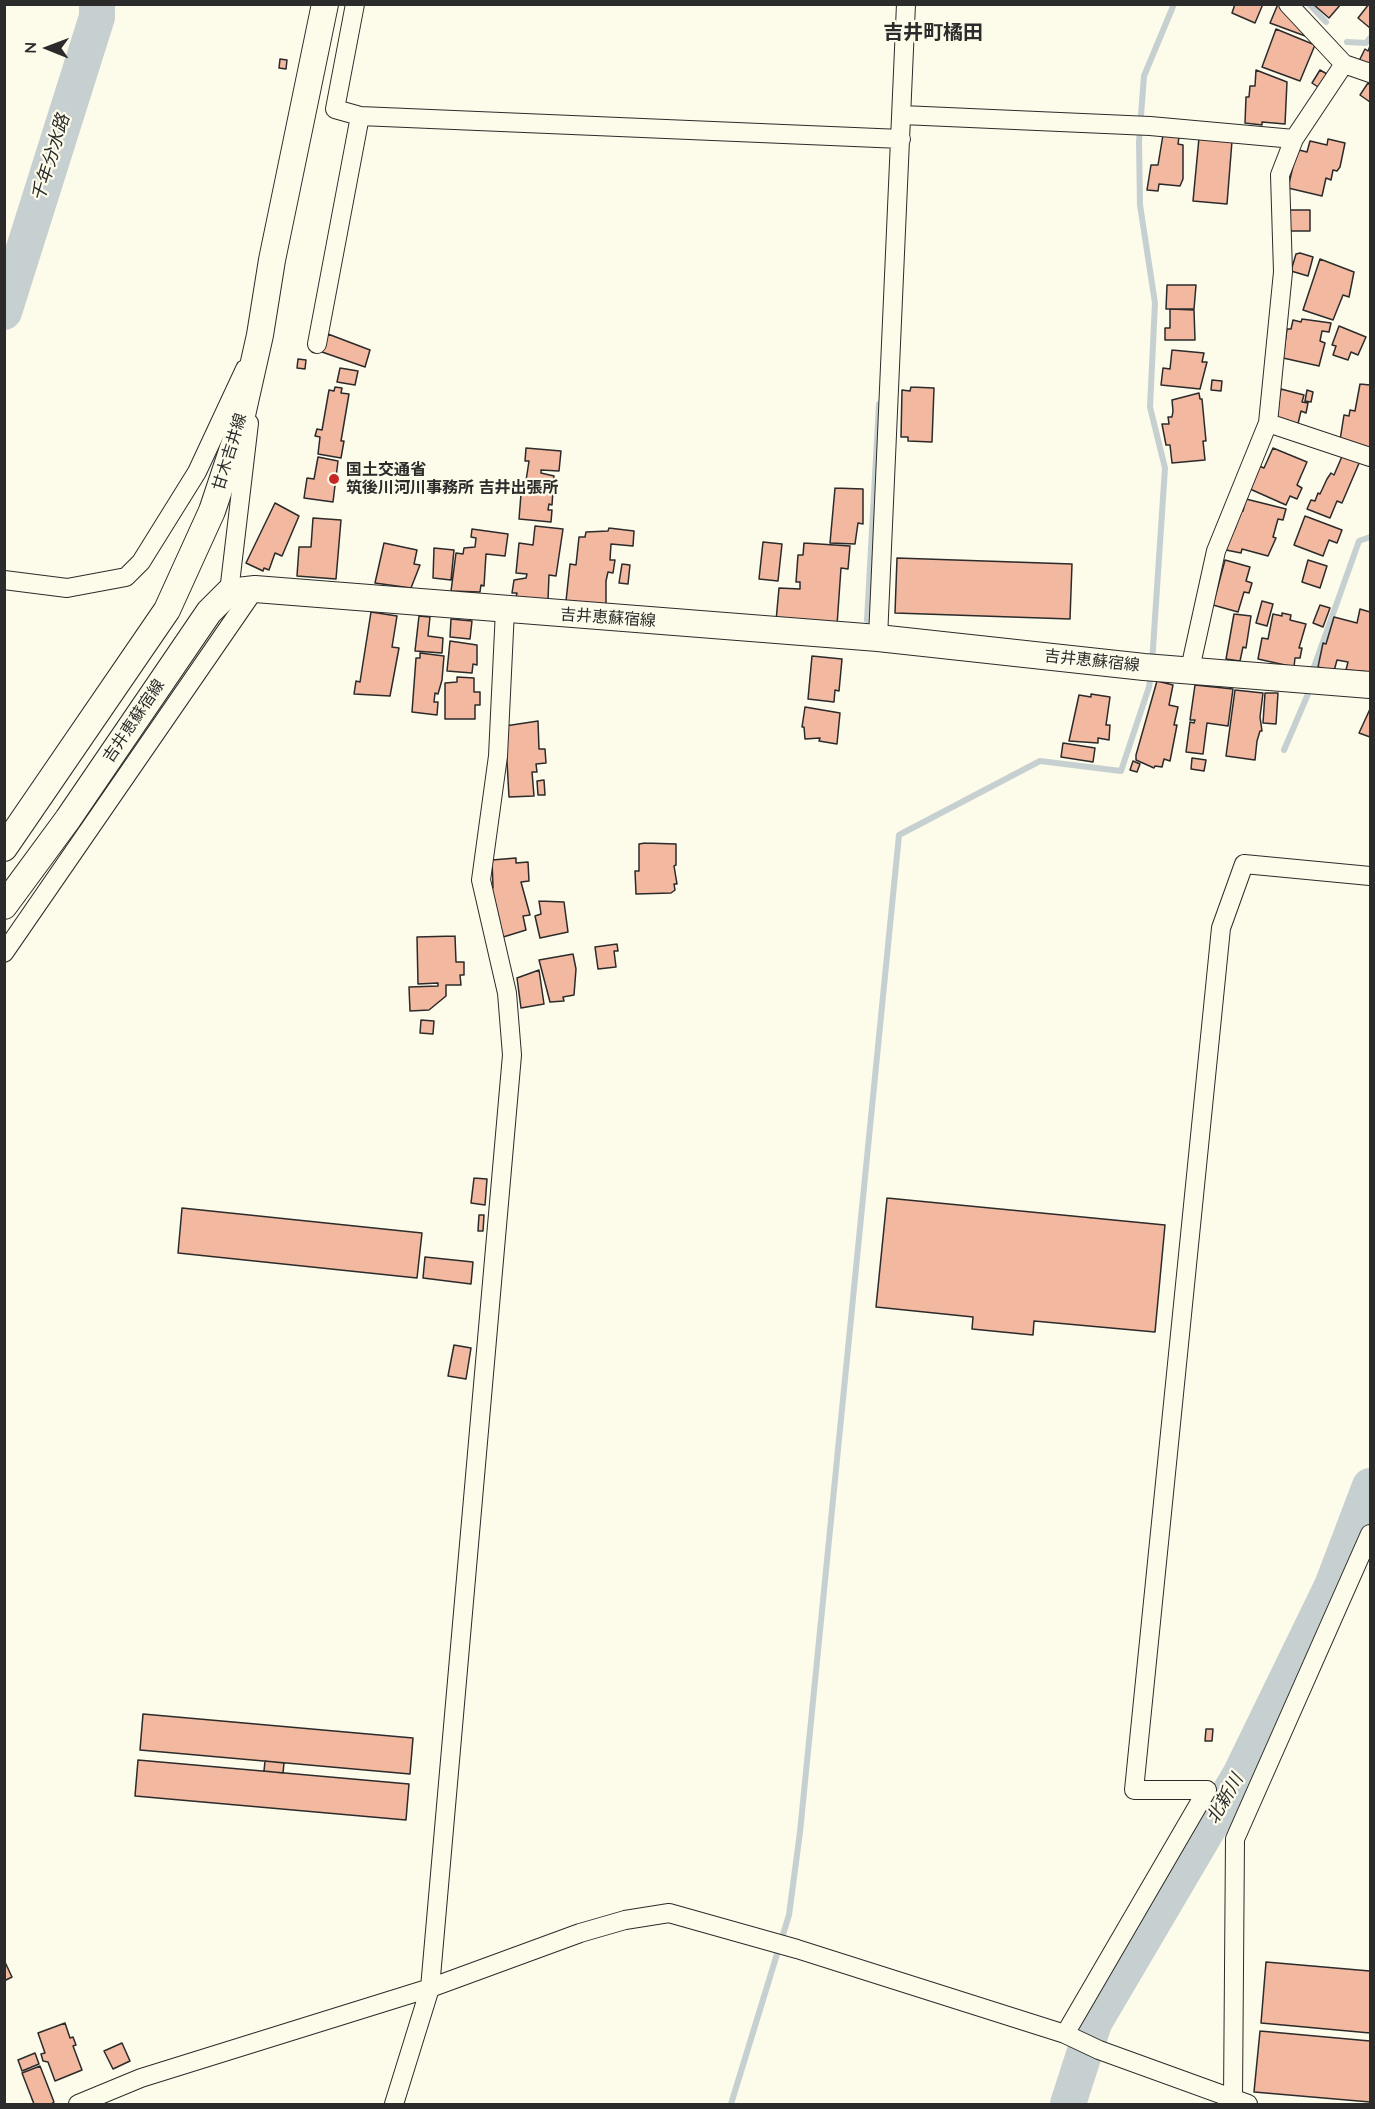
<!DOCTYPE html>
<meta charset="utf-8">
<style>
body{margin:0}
#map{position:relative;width:1375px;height:2109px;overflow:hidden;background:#fdfbea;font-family:Quicksand,sans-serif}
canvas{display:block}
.frame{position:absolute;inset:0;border:6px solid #2b2b2b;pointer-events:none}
.north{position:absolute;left:18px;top:18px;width:60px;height:60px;-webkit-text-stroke:4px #fdfbea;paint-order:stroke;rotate:271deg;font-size:16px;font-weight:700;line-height:24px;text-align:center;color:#2b2b2b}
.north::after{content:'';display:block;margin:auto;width:21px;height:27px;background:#2b2b2b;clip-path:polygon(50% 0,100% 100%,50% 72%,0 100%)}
</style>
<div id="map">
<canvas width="1375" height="2109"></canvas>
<div class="frame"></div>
<div class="north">N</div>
</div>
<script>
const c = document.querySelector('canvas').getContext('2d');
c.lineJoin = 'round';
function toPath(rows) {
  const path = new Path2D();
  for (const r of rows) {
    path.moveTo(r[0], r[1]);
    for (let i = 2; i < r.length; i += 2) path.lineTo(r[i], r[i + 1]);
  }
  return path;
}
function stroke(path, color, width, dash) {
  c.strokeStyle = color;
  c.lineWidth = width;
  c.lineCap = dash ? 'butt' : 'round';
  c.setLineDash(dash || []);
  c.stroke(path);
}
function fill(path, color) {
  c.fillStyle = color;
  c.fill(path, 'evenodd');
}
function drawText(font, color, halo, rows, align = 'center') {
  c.font = font + ' Quicksand,"Noto Sans JP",sans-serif';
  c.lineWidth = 4.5;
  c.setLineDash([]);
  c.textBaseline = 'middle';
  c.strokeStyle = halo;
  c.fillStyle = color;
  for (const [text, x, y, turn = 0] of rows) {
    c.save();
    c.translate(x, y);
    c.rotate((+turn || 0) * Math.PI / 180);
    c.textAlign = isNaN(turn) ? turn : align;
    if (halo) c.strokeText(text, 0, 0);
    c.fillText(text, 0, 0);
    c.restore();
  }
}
const stream = toPath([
 [1309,4,1326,22],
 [1347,42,1366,43,1370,38],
 [867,620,879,404],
 [1152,663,1165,468,1150,407,1155,303,1140,205,1139,142,1144,76,1174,4],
 [1314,667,1359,541,1370,537],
 [1284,750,1308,694],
 [731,2104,789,1915,800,1832,899,835,1040,761,1121,771,1149,687,1151,673]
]);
const river = toPath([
 [4,312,97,17,97,4],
 [1068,2104,1094,2023,1241,1773,1332,1586,1370,1486]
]);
const building = toPath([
 [1235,4,1263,4,1255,23,1232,13,1235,4],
 [1278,4,1281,6,1308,37,1270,23,1278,4],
 [1313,4,1341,4,1329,18,1313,4],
 [1369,4,1370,4,1370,28,1358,18,1369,4],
 [1276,29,1315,45,1300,81,1262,67,1276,29],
 [1370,46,1370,68,1358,63,1365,49,1368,51,1370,46],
 [280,59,287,60,286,69,279,68,280,59],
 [1256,70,1287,82,1285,124,1262,122,1262,125,1245,123,1246,97,1249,97,1250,86,1255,86,1256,70],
 [1320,70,1327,74,1318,87,1312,83,1320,70],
 [1368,83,1370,85,1370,102,1360,95,1368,83],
 [1163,135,1179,137,1178,144,1183,145,1183,179,1180,186,1159,184,1158,191,1147,190,1151,165,1158,165,1163,135],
 [1199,138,1232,141,1227,204,1193,201,1199,138],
 [1328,139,1345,143,1340,167,1337,171,1333,170,1331,180,1326,178,1322,196,1288,188,1296,153,1299,150,1307,152,1310,141,1327,145,1328,139],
 [1289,210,1310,210,1310,231,1289,231,1289,210],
 [1300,253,1313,257,1308,276,1291,271,1296,254,1300,253],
 [1320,259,1354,272,1349,297,1343,295,1333,320,1303,310,1320,259],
 [1167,285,1196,285,1194,309,1166,309,1167,285],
 [1170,309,1194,310,1195,340,1165,340,1165,328,1170,328,1170,309],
 [1302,319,1331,323,1329,332,1322,331,1320,341,1325,343,1319,366,1283,358,1287,329,1291,329,1293,320,1301,322,1302,319],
 [1339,326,1366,337,1358,355,1351,352,1348,360,1333,355,1336,346,1332,345,1339,326],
 [328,334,370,350,365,367,322,352,328,334],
 [1172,350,1204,353,1202,362,1207,362,1200,389,1161,385,1163,368,1170,369,1172,350],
 [298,359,306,360,305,369,297,368,298,359],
 [340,368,358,371,355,385,337,382,340,368],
 [1212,380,1222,381,1221,391,1211,390,1212,380],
 [1360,384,1370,385,1370,448,1340,440,1344,415,1349,416,1350,410,1355,411,1360,384],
 [335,387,342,388,341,393,349,394,341,441,344,441,341,458,318,454,320,437,315,436,317,429,322,430,329,390,334,391,335,387],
 [911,387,934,388,932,442,908,441,908,437,901,437,902,390,910,391,911,387],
 [1281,389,1304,395,1302,402,1308,403,1306,413,1301,411,1297,428,1275,418,1281,389],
 [1307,390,1313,392,1311,402,1305,401,1307,390],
 [1199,393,1200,399,1202,399,1206,441,1203,441,1205,460,1172,463,1170,445,1166,445,1162,424,1169,424,1168,417,1172,417,1173,411,1172,400,1199,393],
 [526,448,561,451,559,471,541,470,541,473,554,476,552,505,549,504,548,510,552,510,551,522,519,519,521,494,524,494,529,461,525,461,526,448],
 [1273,448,1307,462,1297,485,1302,488,1297,499,1290,496,1286,505,1250,489,1259,466,1264,468,1273,448],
 [1343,454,1360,461,1342,503,1337,501,1330,518,1307,509,1311,500,1315,501,1318,493,1320,494,1327,479,1331,473,1334,475,1343,454],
 [318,457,338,461,333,502,304,498,307,478,314,479,318,457],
 [835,488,863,489,863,524,858,523,855,544,830,543,835,488],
 [1246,499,1286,509,1283,520,1278,519,1273,537,1276,538,1268,556,1242,549,1241,553,1226,550,1232,528,1235,529,1240,510,1243,511,1246,499],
 [275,503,299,516,282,556,275,553,269,570,264,568,263,571,246,563,275,503],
 [1305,516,1342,530,1337,543,1329,540,1323,556,1294,545,1305,516],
 [313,518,341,520,336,579,297,576,299,547,311,547,313,518],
 [535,526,563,529,556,576,549,575,548,600,516,597,517,593,512,593,514,580,526,578,527,574,516,573,519,543,533,545,535,526],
 [609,528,634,531,633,546,611,544,610,560,615,560,613,573,608,572,606,581,606,605,566,601,570,564,576,565,579,537,585,537,586,532,608,531,609,528],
 [472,529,508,534,505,556,486,554,484,586,481,585,480,592,451,591,456,553,463,554,464,548,475,547,476,538,471,537,472,529],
 [763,542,782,544,778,581,759,579,763,542],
 [384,543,417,550,414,564,420,565,411,588,375,583,384,543],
 [804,543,850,546,848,569,841,568,837,625,776,621,779,588,800,589,800,582,796,582,798,555,803,555,804,543],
 [434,548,454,550,451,580,433,578,434,548],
 [897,558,1072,564,1070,619,895,613,897,558],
 [1225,560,1250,567,1246,581,1252,583,1249,593,1244,592,1238,612,1213,605,1225,560],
 [1308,560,1327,566,1320,588,1302,582,1308,560],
 [622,564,630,565,628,584,619,583,622,564],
 [1262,601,1273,604,1267,626,1256,623,1262,601],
 [1320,605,1330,608,1323,627,1313,623,1320,605],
 [1360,609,1370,612,1370,672,1346,670,1348,662,1337,660,1334,671,1318,667,1323,643,1326,644,1334,617,1357,623,1360,609],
 [371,612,397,616,392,647,399,648,390,696,354,694,356,681,360,682,371,612],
 [1282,613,1291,615,1290,620,1306,624,1299,648,1302,648,1300,658,1295,658,1294,667,1258,659,1262,638,1268,639,1273,614,1282,616,1282,613],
 [1234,614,1251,616,1246,648,1243,647,1240,661,1226,659,1234,614],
 [419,616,430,617,428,636,443,638,442,653,415,651,419,616],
 [451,619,472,621,470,639,450,637,451,619],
 [450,641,477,645,477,665,473,664,472,673,447,671,450,641],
 [420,653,444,656,442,680,438,694,435,693,434,702,438,702,437,715,412,712,416,658,420,658,420,653],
 [812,656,842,659,839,691,835,690,834,702,808,699,812,656],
 [457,677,474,678,474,692,480,692,480,705,475,705,475,719,445,719,445,683,457,682,457,677],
 [1157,681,1173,685,1169,705,1178,707,1174,725,1177,725,1170,761,1164,759,1162,767,1155,766,1154,768,1136,760,1136,755,1157,681],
 [1195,685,1233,689,1228,726,1207,723,1203,754,1186,752,1190,722,1194,723,1195,720,1190,720,1195,685],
 [1235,690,1263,693,1260,717,1262,731,1260,731,1257,741,1255,760,1226,756,1235,690],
 [1265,693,1278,693,1276,724,1263,723,1265,693],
 [1091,694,1110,697,1106,725,1110,725,1109,740,1098,738,1098,743,1069,741,1079,695,1091,697,1091,694],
 [805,707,840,713,837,744,819,741,820,738,805,739,804,727,802,727,805,707],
 [1370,709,1370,737,1359,733,1370,709],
 [538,721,539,749,545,749,546,763,536,764,537,772,532,772,534,796,509,797,505,726,538,721],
 [1063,743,1095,748,1093,762,1061,757,1063,743],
 [1192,758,1206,760,1204,771,1191,769,1192,758],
 [1133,761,1140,764,1137,772,1130,770,1133,761],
 [544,780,545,795,538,795,537,781,544,780],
 [645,843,676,844,676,865,674,866,677,884,674,884,675,890,671,893,636,894,635,871,639,871,639,844,645,843],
 [516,858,516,863,528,862,529,881,521,882,530,915,523,916,526,930,500,938,491,888,493,888,492,860,516,858],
 [539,901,564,902,568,932,540,938,535,916,541,914,539,901],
 [455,936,456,962,464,962,464,975,460,975,461,985,446,985,446,996,429,1010,410,1011,409,987,438,986,438,983,418,984,417,937,455,936],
 [617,944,618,951,614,951,616,967,598,969,595,947,617,944],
 [573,954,576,969,574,995,563,997,564,1001,550,1002,539,960,573,954],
 [539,970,544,1004,521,1008,517,978,539,970],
 [421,1020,434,1021,433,1034,420,1033,421,1020],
 [474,1178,487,1179,485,1205,471,1203,474,1178],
 [887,1198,1165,1225,1155,1332,1034,1321,1033,1335,972,1329,973,1317,876,1307,887,1198],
 [182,1208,422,1233,417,1278,178,1253,182,1208],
 [479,1215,484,1215,483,1231,478,1231,479,1215],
 [425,1257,473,1262,471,1284,423,1278,425,1257],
 [454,1345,471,1348,466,1379,448,1376,454,1345],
 [143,1714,413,1738,410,1774,140,1750,143,1714],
 [1206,1729,1213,1729,1212,1741,1205,1741,1206,1729],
 [138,1760,409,1784,406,1820,135,1796,138,1760],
 [265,1761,284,1763,283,1773,264,1771,265,1761],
 [4,1960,12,1977,4,1981,4,1960],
 [1266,1962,1370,1971,1370,2033,1261,2023,1266,1962],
 [65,2023,70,2038,73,2037,76,2045,73,2046,82,2070,55,2081,48,2062,43,2061,41,2054,45,2053,38,2033,65,2023],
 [1260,2031,1370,2041,1370,2102,1254,2092,1260,2031],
 [122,2043,130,2061,113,2069,104,2051,122,2043],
 [35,2053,39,2064,22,2071,18,2060,35,2053],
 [40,2066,54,2102,51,2104,34,2104,22,2073,40,2066]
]);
const street = toPath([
 [355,4,335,109,360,116,901,139],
 [1288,4,1344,64,1370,73],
 [902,115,1150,126,1294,139],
 [317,344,360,116],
 [1268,423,1370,457],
 [4,580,67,588,126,577,141,562,197,472,245,369],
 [229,592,249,423],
 [878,638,906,4],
 [1190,669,1216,551,1268,423,1283,272,1280,175,1294,139,1344,64],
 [4,953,255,589],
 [1065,2034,1207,1790,1134,1790,1221,928,1244,864,1370,876],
 [1233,2098,1235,1839,1370,1534],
 [78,2104,141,2078,430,1988,580,1933,625,1920,669,1913,797,1949,1065,2034,1099,2050,1248,2104],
 [394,2104,430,1988,512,1055,507,993,481,880,498,756,505,610]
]);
const secondary = toPath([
 [4,848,167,610,212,511,238,433,260,335,272,260,325,4],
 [4,906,68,819,209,612,229,592,255,589,878,638,1144,667,1370,685]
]);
const markers = [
 [334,479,6,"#c62828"]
];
const streetNames = [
 ["甘木吉井線",230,452,-73],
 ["吉井恵蘇宿線",608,618,4],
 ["吉井恵蘇宿線",1092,661,6],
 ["吉井恵蘇宿線",134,721,-56]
];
const poiNames = [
 ["国土交通省",346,470],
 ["筑後川河川事務所 吉井出張所",346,488]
];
const waterNames = [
 ["千年分水路",51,158,-73],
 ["北新川",1225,1799,-60]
];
const quarterNames = [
 ["吉井町橘田",933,33]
];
stroke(stream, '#c7d0d0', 6);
stroke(river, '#c7d0d0', 36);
fill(building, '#f2b8a0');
stroke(building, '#2b2b2b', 1.5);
stroke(street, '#2b2b2b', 20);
stroke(secondary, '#2b2b2b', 28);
stroke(street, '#fdfbea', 18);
stroke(secondary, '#fdfbea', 26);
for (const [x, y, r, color] of markers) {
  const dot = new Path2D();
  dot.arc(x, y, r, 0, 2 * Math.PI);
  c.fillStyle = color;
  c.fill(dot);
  stroke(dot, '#fdfbea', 2);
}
drawText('16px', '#2b2b2b', '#fdfbea', streetNames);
drawText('bold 16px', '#2b2b2b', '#fdfbea', poiNames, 'left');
drawText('italic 18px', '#2b2b2b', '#fdfbea', waterNames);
drawText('bold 20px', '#2b2b2b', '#fdfbea', quarterNames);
</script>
